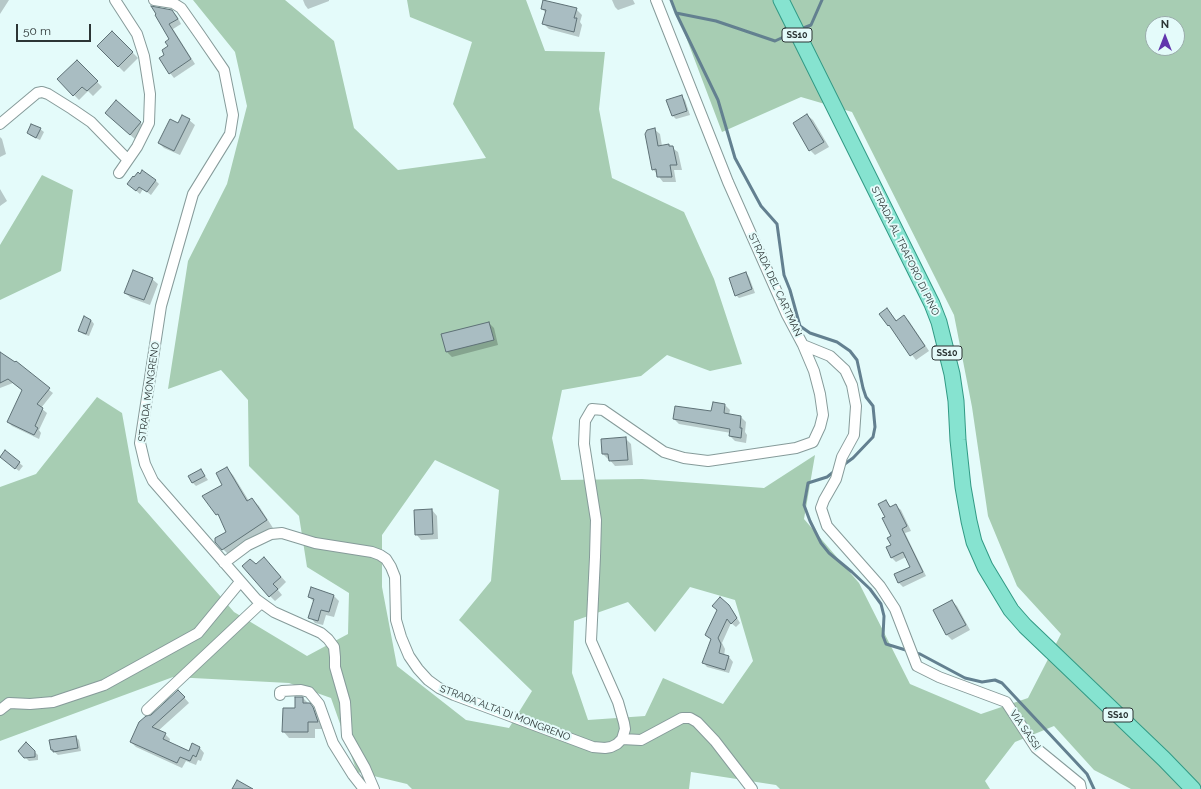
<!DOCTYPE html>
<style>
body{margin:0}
#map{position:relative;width:1201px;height:789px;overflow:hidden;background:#e4fbfa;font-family:Raleway,sans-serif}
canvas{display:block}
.north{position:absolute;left:1145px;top:16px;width:40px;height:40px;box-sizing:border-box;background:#e4fbfa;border:1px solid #9aacab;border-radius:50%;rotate:0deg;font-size:11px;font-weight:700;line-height:16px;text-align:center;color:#2c3535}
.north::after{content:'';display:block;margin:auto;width:14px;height:18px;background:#6136ad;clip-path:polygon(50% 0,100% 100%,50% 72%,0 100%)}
.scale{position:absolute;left:16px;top:24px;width:75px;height:18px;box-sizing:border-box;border:2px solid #2c3535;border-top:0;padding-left:5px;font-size:12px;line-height:14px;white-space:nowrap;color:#2c3535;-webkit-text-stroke:3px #e4fbfa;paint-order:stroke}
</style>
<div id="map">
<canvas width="1201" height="789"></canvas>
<div class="north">N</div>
<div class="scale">50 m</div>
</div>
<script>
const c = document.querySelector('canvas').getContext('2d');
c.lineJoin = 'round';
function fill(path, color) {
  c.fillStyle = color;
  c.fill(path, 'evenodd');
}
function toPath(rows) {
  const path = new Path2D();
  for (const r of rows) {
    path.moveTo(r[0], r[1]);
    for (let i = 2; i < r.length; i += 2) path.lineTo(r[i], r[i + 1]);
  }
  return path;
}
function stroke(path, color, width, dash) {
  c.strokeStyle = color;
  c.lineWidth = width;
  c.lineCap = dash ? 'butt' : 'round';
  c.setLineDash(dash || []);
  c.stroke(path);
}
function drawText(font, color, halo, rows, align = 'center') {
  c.font = font + ' Raleway,sans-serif';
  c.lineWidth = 4;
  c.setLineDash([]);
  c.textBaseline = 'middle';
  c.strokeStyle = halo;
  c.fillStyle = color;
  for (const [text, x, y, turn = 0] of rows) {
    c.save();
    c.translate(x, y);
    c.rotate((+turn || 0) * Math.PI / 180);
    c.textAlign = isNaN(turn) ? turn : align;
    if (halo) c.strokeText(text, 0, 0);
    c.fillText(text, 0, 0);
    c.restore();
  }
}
const forest = toPath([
 [193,0,285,0,334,41,354,128,398,170,486,158,453,104,472,42,410,17,407,0,526,0,545,51,605,52,599,109,612,178,684,212,714,279,742,364,710,371,667,355,641,376,562,390,552,438,561,480,642,479,764,488,815,455,804,519,859,583,910,684,981,714,1028,698,1061,634,1017,586,988,516,972,407,954,315,852,112,801,97,722,132,672,0,1201,0,1201,789,1131,789,1094,770,1054,726,1015,742,985,781,990,789,780,789,776,785,691,772,689,789,412,789,407,784,357,772,331,698,289,683,173,677,0,741,0,487,36,474,97,397,122,413,138,502,234,612,307,656,348,634,349,593,307,567,299,516,249,466,248,400,221,370,168,389,188,261,227,184,247,106,235,52],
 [1153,24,1177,24,1177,48,1153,48],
 [435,460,499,490,491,581,459,620,532,691,509,728,466,720,397,666,382,587,382,535],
 [690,587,735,600,753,661,723,704,663,678,645,716,588,720,572,673,574,621,628,602,655,632],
 [42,175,73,190,61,271,0,300,0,245]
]);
const shadow = toPath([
 [0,0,9,0,0,14],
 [303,0,329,0,329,1,308,9,305,5],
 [612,0,633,0,635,4,618,10,615,7],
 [542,9,576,9,582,15,580,22,582,25,579,37,549,29,543,23,546,13],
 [172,11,177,16,181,24,173,29,195,64,174,78,170,73,166,55,169,47,170,39,156,15],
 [112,32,138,58,124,72,98,46],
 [77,61,102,87,93,96,88,91,79,100,58,79],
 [681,96,685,100,690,115,676,119,673,116,668,101],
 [117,101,146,128,136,140,111,118],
 [807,115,813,120,829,147,815,155,810,150],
 [189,120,195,125,180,155,164,148,159,143,179,124],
 [40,129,44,132,40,140,31,136,28,133],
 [654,129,660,134,662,146,668,145,678,152,682,170,674,170,676,182,663,182,653,169],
 [0,137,2,139,6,154,0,157],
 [155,180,159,184,151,195,143,189,140,194,128,184],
 [0,189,7,201,0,206],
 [746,273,749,277,755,293,739,298,736,295],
 [152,279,158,284,150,305,131,298,125,293],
 [887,309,897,321,904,317,909,321,929,351,916,360,889,325],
 [84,318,91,320,94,324,89,336,83,334,79,330],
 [489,323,494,328,498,345,452,357,447,352],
 [0,353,53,393,41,408,47,413,39,430,41,433,39,439,12,426,8,422,23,391,13,383,0,388],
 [725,405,730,410,729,415,741,417,746,422,745,432,747,435,746,443,735,441,730,436,731,433,679,424,674,419,712,413],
 [626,439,631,444,633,465,615,466,609,459,608,459,603,454],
 [5,451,23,466,19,471,4,460],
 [226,468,233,475,249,501,252,499,259,506,273,528,230,556,223,549,227,532,222,519,217,514],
 [201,470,208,480,196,486,192,482],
 [886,501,891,507,896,506,901,510,911,531,905,533,926,576,903,587,899,583,895,575,911,567,906,557,896,562,891,557,892,537,886,518],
 [432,510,437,516,438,539,421,540,416,534],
 [269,563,286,582,278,590,282,595,275,601,270,596,256,565],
 [334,596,339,601,334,617,326,615,323,625,315,623,310,617,314,602,309,597],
 [720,598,733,611,740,623,736,627,731,623,722,643,725,649,724,656,729,657,733,662,729,673,707,667,703,662,712,640,706,635,718,610],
 [952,601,957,606,970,630,952,640,947,635,934,611],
 [183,696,189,703,158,731,165,734,170,739,169,743,189,752,199,747,204,753,201,761,198,760,196,765,186,761,182,768,136,747,131,742,152,716],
 [303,698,316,711,324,729,315,729,315,738,289,738,283,731],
 [76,737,79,740,81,751,58,755,52,750],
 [26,744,38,755,38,760,29,761,19,751]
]);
const stream = toPath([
 [671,0,676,13,718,100,735,158,761,206,777,224,784,275,790,290,800,326,810,333,837,342,850,351,857,360,863,388,866,397,873,406,875,427,873,437,853,458,842,466],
 [676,13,716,21,775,41,792,33],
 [801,29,811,25,822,0],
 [836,470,827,477,808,483,804,505,810,521,821,543,829,553,852,572,870,589,881,604,884,616,883,636,886,644,909,651],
 [915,653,920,654,965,678,982,682,995,680,1002,683,1087,774,1094,789]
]);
const building = toPath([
 [543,0,577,8,574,18,577,18,574,32,542,24,546,10,541,9,543,0],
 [151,6,172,10,178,19,169,24,191,59,169,74,159,58,164,55,162,50,168,46,165,42,169,39,155,15,156,14,151,6],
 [112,31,133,52,118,67,97,46,112,31],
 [77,60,98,81,87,91,82,87,73,96,57,79,77,60],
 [682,95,687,111,672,116,666,100,682,95],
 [116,100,141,122,130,135,105,113,116,100],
 [807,114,824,142,809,151,793,123,807,114],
 [182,115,190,119,174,151,158,143,170,119,178,123,182,115],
 [31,124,41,128,36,138,27,133,31,124],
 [655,128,658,146,669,144,669,146,673,146,677,165,670,165,672,177,657,177,656,169,652,170,645,134,647,130,655,128],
 [142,170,156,180,147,192,139,187,136,191,127,184,133,176,134,177,138,172,140,174,142,170],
 [133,270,153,278,144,300,124,293,133,270],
 [746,272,752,289,735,296,729,278,746,272],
 [887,308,896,321,904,315,925,346,910,356,889,325,888,326,879,314,887,308],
 [84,316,91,320,86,334,78,331,84,316],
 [489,322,494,340,446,352,441,334,489,322],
 [0,352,15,362,16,361,50,388,37,404,43,408,35,426,38,428,34,435,7,422,22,390,8,379,0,383,0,352],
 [713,402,725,404,724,413,741,416,740,428,742,428,741,438,729,436,730,429,673,419,675,406,711,411,713,402],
 [626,437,628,460,609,461,608,454,602,454,601,439,626,437],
 [5,450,20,462,15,469,0,457,5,450],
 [227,467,247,501,252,498,267,520,222,550,215,542,215,538,226,532,218,514,216,515,202,496,222,485,216,473,227,467],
 [201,469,205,476,192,483,188,476,201,469],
 [886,500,890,507,896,504,907,526,902,529,923,572,898,583,894,574,910,567,903,552,891,558,886,547,891,545,887,538,891,536,882,518,885,517,878,504,886,500],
 [432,509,433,534,415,535,414,510,432,509],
 [264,557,281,577,273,584,278,589,269,597,242,566,250,559,256,564,264,557],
 [311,587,334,595,329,612,321,610,318,621,308,618,314,599,308,597,311,587],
 [720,597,729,605,737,618,731,624,727,619,718,638,721,644,719,653,729,656,725,670,702,663,711,639,705,635,717,610,712,606,720,597],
 [952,600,966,625,946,635,933,610,952,600],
 [178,690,185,697,152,727,166,733,163,739,189,751,192,743,200,747,196,757,193,755,190,761,180,757,177,763,130,742,139,722,146,716,151,715,178,690],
 [295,697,303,697,303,703,310,703,313,707,318,722,308,722,308,732,282,732,283,708,295,708,295,697],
 [76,736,78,748,53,752,53,750,51,750,49,740,76,736],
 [26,742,35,751,35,757,24,758,18,751,26,742],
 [237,780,253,789,232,789,237,780]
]);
const minor = toPath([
 [115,0,137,34,144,56,150,94,149,123,137,147,119,173],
 [154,0,173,3,181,8,200,35,224,70,233,115,230,134,193,194,161,306,140,443,145,464,153,481,256,599,274,612,321,633,328,639,334,647,335,657,335,667,345,702,347,736,365,768,374,789],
 [0,124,37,93,42,92,48,94,72,109,91,122,128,160],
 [803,345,830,356,845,370,852,385,856,406,854,435,842,457,836,479,824,500,821,508,827,526,880,586,895,609,917,666,939,677,1006,702,1036,748,1080,784,1081,789],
 [224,563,248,545,271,534,282,533,315,543,372,552,380,555,386,559,391,567,395,577,396,620,401,637,409,656,418,669,428,680,439,688,454,695,593,747,605,748,611,747,617,744,622,739,625,729,624,723,618,702,591,641,595,557,596,520,584,444,585,421,592,409,603,410,664,452,684,458,708,461,796,448,813,442,820,427,823,415,820,394,814,371,803,345,787,315,728,182,656,0],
 [280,695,280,692,282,691,301,690,309,692,319,704,333,743,353,775,364,789],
 [0,710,9,703,30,704,53,702,104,685,198,633,240,582],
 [147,710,261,603],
 [622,739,641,740,682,718,690,718,697,722,715,741,752,789]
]);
const primary = toPath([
 [781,0,932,304,939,322,952,374,956,401,958,440,963,487,969,521,974,542,985,567,1011,610,1025,626,1164,759,1193,789]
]);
const shields = [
 [797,35,30],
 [947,353,30],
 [1118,715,30]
];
const shieldNames = [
 ["SS10",797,35],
 ["SS10",947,353],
 ["SS10",1118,715]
];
const streetNames = [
 ["STRADA AL TRAFORO DI PINO",905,251,64],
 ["STRADA DEL CARTMAN",775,285,65],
 ["STRADA MONGRENO",149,392,-82],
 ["STRADA ALTA DI MONGRENO",505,713,21],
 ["VIA SASSI",1025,730,55]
];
fill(forest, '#a7cdb3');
fill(shadow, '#0003');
stroke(stream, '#638090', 3);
fill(building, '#a9bdc2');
stroke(building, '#5e7176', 1);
stroke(minor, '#869b9a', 12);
stroke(primary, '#329a85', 17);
stroke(minor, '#fff', 10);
stroke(primary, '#86e3d0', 15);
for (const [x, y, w] of shields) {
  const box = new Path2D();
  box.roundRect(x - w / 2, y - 7, w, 14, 3);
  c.fillStyle = '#e4fbfa';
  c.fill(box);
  stroke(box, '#2c3535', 1);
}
drawText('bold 9px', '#2c3535', null, shieldNames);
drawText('10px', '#2c3535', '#e4fbfa', streetNames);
</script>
